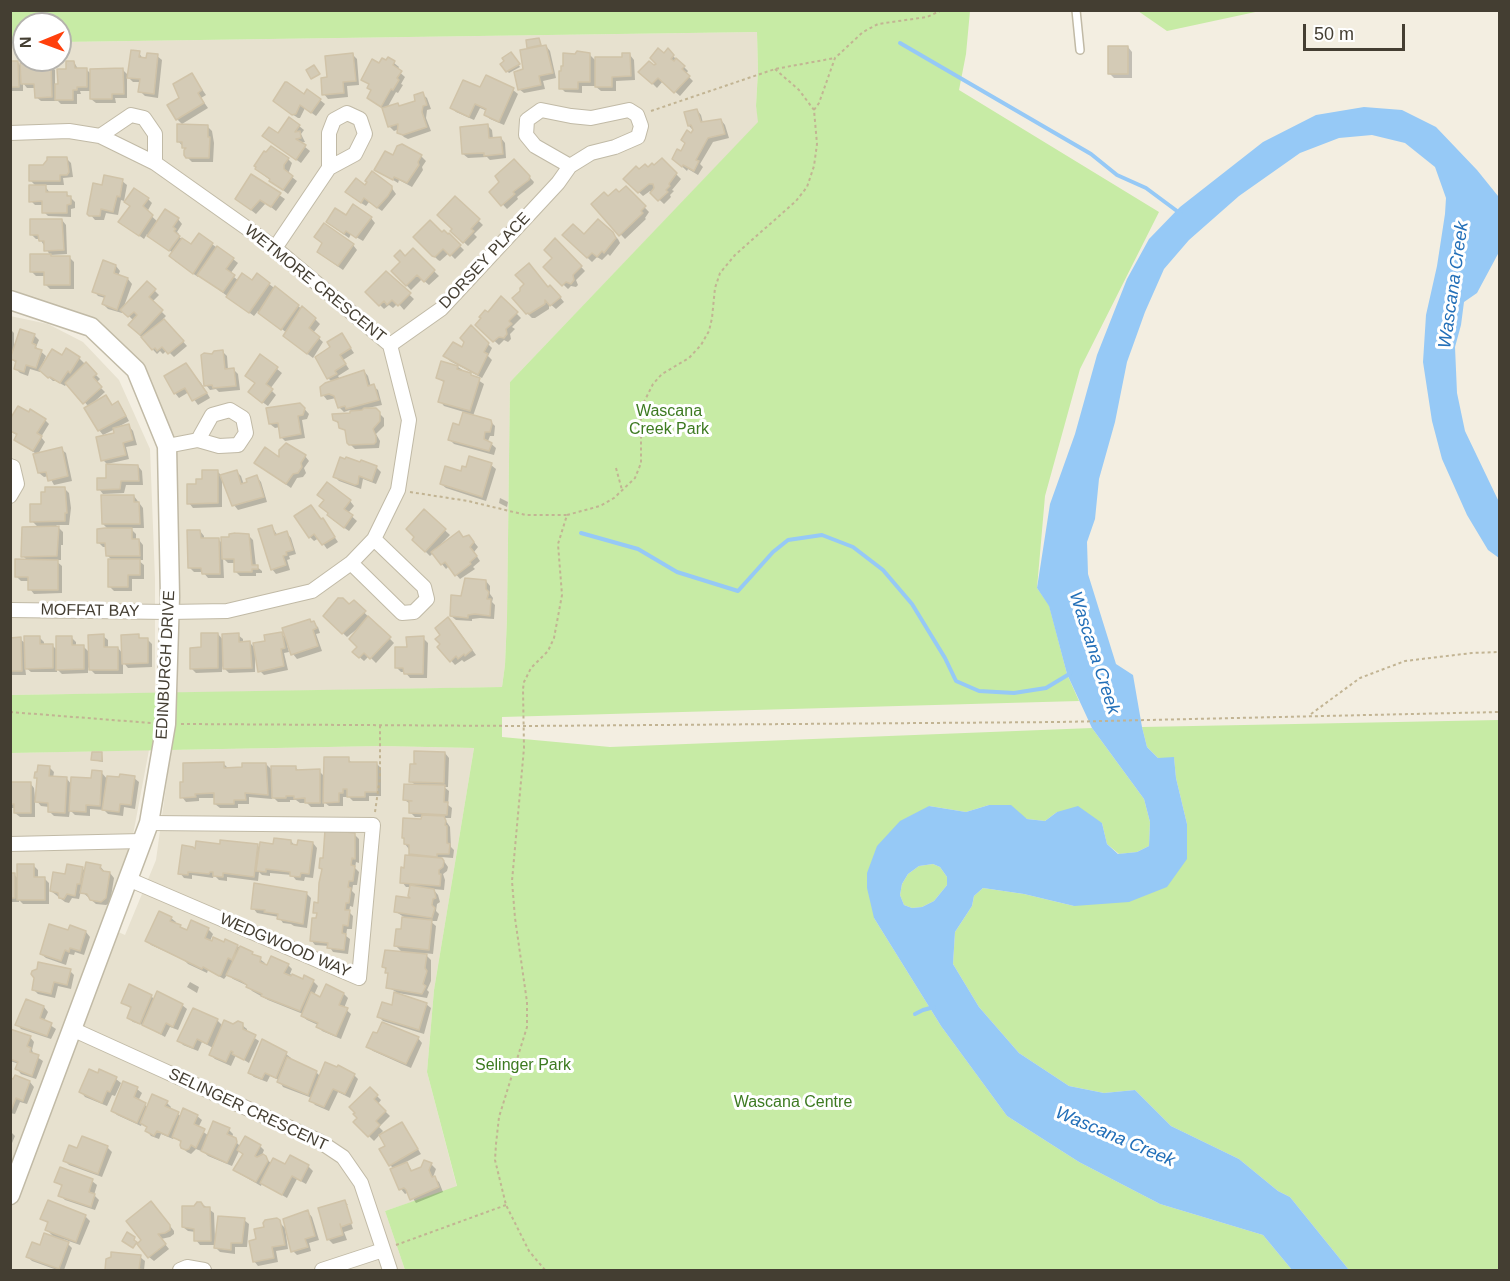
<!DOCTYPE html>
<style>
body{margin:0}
#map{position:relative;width:1510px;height:1281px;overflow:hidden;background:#f3eee1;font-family:Helvetica,sans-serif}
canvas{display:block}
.frame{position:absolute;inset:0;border:12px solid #443e32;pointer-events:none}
.north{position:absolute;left:12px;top:12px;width:60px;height:60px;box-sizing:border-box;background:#fff;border:2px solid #b4b2ad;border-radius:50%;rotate:269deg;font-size:16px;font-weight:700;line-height:24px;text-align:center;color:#443e32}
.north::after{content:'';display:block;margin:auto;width:21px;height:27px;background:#ff400c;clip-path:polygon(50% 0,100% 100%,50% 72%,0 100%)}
.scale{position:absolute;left:1303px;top:24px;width:102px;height:27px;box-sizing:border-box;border:3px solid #443e32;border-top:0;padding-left:8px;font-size:18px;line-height:21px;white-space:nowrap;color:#443e32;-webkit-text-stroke:4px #fff;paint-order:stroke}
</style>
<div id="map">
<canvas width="1510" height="1281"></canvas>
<div class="frame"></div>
<div class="north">N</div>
<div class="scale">50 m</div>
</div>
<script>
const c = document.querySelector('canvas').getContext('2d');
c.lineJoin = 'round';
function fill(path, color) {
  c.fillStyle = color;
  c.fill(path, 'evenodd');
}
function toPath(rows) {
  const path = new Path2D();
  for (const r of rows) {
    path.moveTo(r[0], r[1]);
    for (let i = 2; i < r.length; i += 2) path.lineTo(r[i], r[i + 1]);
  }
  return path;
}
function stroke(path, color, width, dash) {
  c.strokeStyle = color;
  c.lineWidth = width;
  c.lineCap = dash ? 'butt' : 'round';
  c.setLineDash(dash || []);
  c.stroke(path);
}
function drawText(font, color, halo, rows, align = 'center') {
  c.font = font + ' Helvetica,sans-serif';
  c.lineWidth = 6;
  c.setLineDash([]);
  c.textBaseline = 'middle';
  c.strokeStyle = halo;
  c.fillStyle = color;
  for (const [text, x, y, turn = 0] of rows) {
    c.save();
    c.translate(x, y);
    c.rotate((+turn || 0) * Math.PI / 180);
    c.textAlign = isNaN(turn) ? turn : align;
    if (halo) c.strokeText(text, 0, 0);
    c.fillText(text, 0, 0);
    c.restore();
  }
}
const residential = toPath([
 [757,32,758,71,756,106,759,122,510,382,507,618,505,665,502,687,177,693,179,634,177,465,165,417,137,360,71,313,11,289,10,43,24,43,24,60,60,60,60,42],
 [10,316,48,324,83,342,119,380,150,449,155,579,155,693,11,695],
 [381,746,474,748,434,990,427,1072,457,1187,385,1211,405,1270,11,1270,10,753,149,750,126,872,105,926,125,935,156,860,171,750]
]);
const green = toPath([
 [10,11,970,11,966,54,959,90,1159,212,1080,369,1045,496,1037,588,1049,605,1067,674,1079,701,502,717,502,737,610,747,1092,728,1144,799,1150,822,1149,846,1137,852,1119,854,1107,844,1102,823,1057,812,1045,821,1027,819,989,805,966,812,929,806,874,918,941,1026,1007,1116,1079,1162,1160,1204,1263,1235,1292,1270,405,1270,385,1211,457,1186,427,1072,434,990,474,748,381,746,11,753,11,695,502,687,505,665,507,618,510,382,758,122,756,106,758,71,757,32,60,42,60,24,24,24,24,43,11,43],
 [1138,11,1260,11,1167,31],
 [1499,720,1499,1270,1349,1270,1290,1197,1278,1191,1239,1159,1171,1126,1135,1090,1104,1093,1069,1086,1019,1053,979,1007,953,964,955,932,972,906,974,896,983,888,1024,894,1074,906,1187,824,1176,778,1174,758,1158,758,1147,747,1142,727],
 [933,864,940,867,947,877,947,885,934,901,922,907,912,908,904,905,900,895,902,884,908,874,919,866]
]);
const water = toPath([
 [1364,107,1402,110,1436,127,1477,170,1498,196,1499,252,1477,293,1464,302,1461,325,1455,347,1457,393,1465,431,1499,502,1499,558,1488,550,1467,515,1442,459,1432,421,1423,362,1426,315,1437,266,1445,214,1446,198,1435,167,1405,143,1372,135,1339,138,1300,153,1239,196,1189,240,1164,269,1145,312,1127,362,1115,422,1099,479,1095,519,1087,542,1088,574,1116,664,1133,675,1142,727,1147,747,1158,758,1174,757,1176,778,1187,824,1187,859,1167,887,1129,902,1074,906,1024,894,983,888,974,896,972,906,955,932,953,964,979,1007,1019,1053,1069,1086,1104,1093,1135,1090,1171,1126,1239,1159,1278,1191,1290,1197,1349,1270,1292,1270,1263,1235,1160,1204,1079,1162,1007,1116,941,1026,874,918,867,888,867,873,877,846,900,821,929,806,966,812,989,805,1011,805,1027,819,1045,821,1057,812,1078,806,1102,823,1107,844,1118,854,1137,852,1149,846,1150,822,1144,799,1092,728,1067,674,1049,606,1037,588,1050,504,1075,434,1097,355,1127,279,1149,239,1180,207,1263,142,1316,115],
 [933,864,940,867,947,877,947,885,934,901,922,907,912,908,904,905,900,895,902,884,908,874,919,866]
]);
const shadow = toPath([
 [539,39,542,47,546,46,550,51,556,78,543,81,545,89,524,93,519,89,531,49,529,47],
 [1128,47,1132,52,1132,78,1114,78,1110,74],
 [668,51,688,71,686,74,693,81,680,96,663,81,657,88,641,72,654,68],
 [139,53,143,59,157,56,162,60,158,98,145,96,140,91,141,82,133,82,127,76,127,98,115,98,116,103,96,103,91,99,91,91,80,91,81,94,77,94,77,104,61,104,58,101,41,101,36,97,36,88,27,88,23,83,23,91,10,91,10,63,18,63,22,67,50,65,55,70,55,86,59,85,74,62,78,69,86,69,91,74,123,70,129,76],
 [352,54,357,59,359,85,347,86,348,97,328,99,324,94],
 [589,54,596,61,623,58,630,55,634,60,635,80,616,81,616,91,601,91,595,86,582,86,582,93,565,92,561,88],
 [513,56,520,67,509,73,507,71],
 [389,59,399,67,397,70,405,77,401,84,403,85,398,93,396,92,387,108,400,107,417,102,422,94,427,98,431,109,427,110,426,118,431,131,408,139,404,137,399,132,399,129,394,131,389,126,383,109,368,98,372,91,370,86,363,79],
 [192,75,206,95,201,98,208,108,182,124,177,119,181,98],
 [480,89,513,90,518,94,504,125,490,119,485,114,487,111,480,108,474,120,456,112,452,108],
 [304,96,320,100,325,104,316,116,305,108,300,118,298,118,280,106],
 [697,110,701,115,703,123,721,120,725,125,729,138,713,142,700,164,703,167,698,175,688,169,687,171,673,158,681,153,694,131,689,126],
 [207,126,212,131,214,143,213,162,192,162,185,155,186,150,178,141],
 [299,126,304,130,301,134,305,142,300,143,310,151,301,163,269,140],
 [488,126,492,130,493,139,501,138,505,143,506,158,490,160,487,157,468,158,463,154],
 [421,156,426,161,422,167,423,170,412,187,399,180,398,183,376,169,394,157],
 [66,158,71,163,73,177,63,178,64,185,44,185,50,193,66,193,75,202,75,208,71,209,71,217,48,216,44,212,43,205,35,205,31,201,36,186,31,181,44,166],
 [288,159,292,163,288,174,297,181,288,194,261,173],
 [662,160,681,179,672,190,674,191,670,195,671,197,664,204,650,191,643,196,625,179,640,171,654,168],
 [514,161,534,182,533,184,517,197,518,199,507,209,491,192,502,182],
 [251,176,285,199,276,211,266,203,256,214,242,203],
 [122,181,127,185,124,201,121,200,118,215,106,213,104,220,95,220,89,213,103,187],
 [365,187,391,187,396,194,382,211,369,202,366,206,352,197],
 [626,188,649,212,645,218,646,219,625,239,593,205,619,194],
 [455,198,483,225,474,234,477,237,468,246,452,231],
 [148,199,152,203,147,212,158,222,178,219,182,224,177,232,179,234,178,236,191,246,199,235,233,259,238,263,230,274,239,281,269,284,315,319,320,324,313,333,323,342,313,358,289,340,287,333,258,311,254,316,199,275,198,277,175,261,173,253,147,234,144,239,120,222],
 [346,217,371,218,375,223,363,241,351,234,349,238,332,226],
 [62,220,66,225,67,254,50,255,40,239,36,239,31,234],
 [599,221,618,239,620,243,610,256,608,254,602,260,597,257,592,262,564,235,584,236],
 [442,234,449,235,464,250,455,259,449,253,440,261,438,260,415,237],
 [555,240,585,271,576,280,578,285,576,287,571,286,568,289,545,267,554,258],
 [353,245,357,250,343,270,323,256],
 [413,251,439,276,429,285,422,279,411,290,393,271],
 [69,257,74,262,74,289,50,289,46,285,45,276,36,276,31,271,53,258],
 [116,266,120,271,118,276,128,279,132,284,123,309,147,283,159,295,152,302,166,316,163,319,187,346,174,357,167,350,163,354,160,351,157,354,130,325,134,321,123,310,122,313,108,309,103,304,105,298,98,296,94,291],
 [386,273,414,299,404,310,398,303,393,308,389,305,384,309,367,292],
 [555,291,564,302,556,309,549,303,549,309,535,318,532,318,527,313],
 [501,298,521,318,512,327,515,329,510,334,511,339,508,342,504,340,499,345,477,325],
 [471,327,492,348,488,356,492,360,482,378,450,361,445,356,462,349],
 [10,329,14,333,14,349,34,335,39,340,36,347,46,356,43,363,62,357,79,358,100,379,96,383,105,392,94,402,106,397,113,406,118,403,122,408,129,421,116,428,129,426,133,431,137,445,126,447,129,459,107,464,103,460,116,434,115,429,103,435,99,430,89,407,67,383,65,386,56,381,53,381,41,370,40,372,30,369,28,376,20,373,15,368,17,364,12,359,13,354,10,354],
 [342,335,354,353,343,360,349,369,338,376,340,379,364,371,368,376,371,387,373,386,378,390,382,405,368,408,375,409,384,418,384,426,376,434,380,441,379,448,355,449,348,442,347,433,334,419,352,414,352,412,350,410,344,412,339,407,336,398,327,400,323,395,332,382,328,378,333,348],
 [222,351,227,356,228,370,234,370,238,374,240,390,219,392,216,389,210,390,206,385,212,356],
 [261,356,282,373,270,389,276,395,268,406,255,397,256,384,247,376],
 [186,365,201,383,210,398,198,405,189,392,179,398,175,393],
 [458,367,484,384,473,416,490,421,495,426,494,436,490,436,488,441,496,448,494,455,454,444,450,440,460,427,464,412,444,406,440,401,445,383,438,378],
 [300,404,309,414,307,419,302,420,305,438,285,441,281,437,280,427,275,428,270,424],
 [29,414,45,420,49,424,41,437,45,442,38,454,61,449,66,453,72,481,54,485,49,476,44,477,39,473,35,453,15,440,18,436,10,431],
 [305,456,309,461,304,468,306,473,303,477,297,478,291,488,261,467,280,460],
 [491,465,496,469,486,501,446,488,441,484,462,473],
 [138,466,142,471,143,485,126,485,124,493,103,494,99,489,108,480],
 [376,467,381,472,376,484,363,479,361,489,339,481,334,476],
 [217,471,222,476,222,507,193,508,189,503,197,485],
 [237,472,241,476,244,485,257,477,261,482,267,502,238,510,234,505],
 [64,488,69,493,71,508,69,525,56,525,63,532,63,545,61,545,61,560,55,560,62,566,62,593,34,594,30,589,29,581,21,581,16,576,28,561,23,556,39,528,32,521,42,505],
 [134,496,143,508,144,528,130,528,136,534,136,540,139,540,143,545,143,560,138,560,144,565,144,579,132,579,132,591,114,591,110,587,113,561,107,555,107,547,103,547,99,543,109,530,103,524],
 [500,498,508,502,507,507,499,503],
 [350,501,354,506,348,513,357,521,349,531,333,520],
 [424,511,450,535,441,544,442,545,464,538,474,542,478,547,474,552,480,561,473,567,475,569,460,579,449,566,446,569,433,553,430,556,418,544],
 [323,520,338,542,327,549,319,538,314,541,310,537],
 [272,527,278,536,287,533,291,538,296,554,289,556,290,559,287,560,290,570,276,574,272,569],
 [200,531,204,536,204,539,218,539,223,544,248,535,253,540,256,566,262,571,262,573,256,573,256,576,240,576,236,572,236,563,228,563,223,558,224,578,208,578,203,572,194,572,190,568],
 [486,581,490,586,490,594,493,598,492,602,495,605,494,619,480,618,472,619,472,621,456,620,451,616,462,597],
 [354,602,394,643,376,663,369,656,364,661,354,652,359,647,358,630,357,629,347,637,325,616,349,606],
 [312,623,318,627,320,633,316,634,322,651,297,659,293,654,289,645,287,645,289,652,284,653,288,670,264,675,260,671,257,655,255,655,255,672,229,673,222,666,222,672,196,673,191,668,203,648,218,634,224,641,238,635,243,639,243,643,250,643,255,648,281,633,288,640],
 [453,623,476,655,464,662,462,660,455,665,439,647],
 [103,636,108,640,108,649,118,648,123,654,138,636,142,640,147,639,152,644,152,667,128,668,123,662,123,674,95,674,88,667,88,673,62,674,57,669,57,672,31,672,25,667,26,675,10,675,10,639,20,639,26,644,39,637,44,642,44,646,52,645,58,651,71,637,76,642,76,646,83,646,90,653],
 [423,638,428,643,427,678,410,678,405,672,401,672,397,668,408,648],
 [416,752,445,753,449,758,448,787,444,787,449,791,448,805,452,808,451,818,444,818,450,827,451,847,454,850,453,858,441,857,448,867,447,871,443,874,445,880,444,890,433,889,438,895,440,902,437,904,436,911,439,914,437,921,430,921,436,926,433,954,424,953,431,960,431,981,427,990,429,992,427,998,398,993,397,995,426,1004,431,1008,424,1034,383,1021,379,1017,393,1007,396,992,388,987,389,975,384,967,403,953,396,946,402,931,404,917,396,912,414,900,411,887,406,887,402,882,406,869,415,857,405,844,423,821,423,817,415,817,410,812,410,804,405,800,415,785,411,781],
 [102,754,103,762,93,760],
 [348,759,353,764,376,763,381,768,381,796,369,796,369,801,353,801,347,795,347,797,343,797,343,806,329,806,324,802,324,807,311,807,307,803,300,803,296,800,290,800,290,802,278,802,272,796,272,799,249,797,249,804,238,804,238,808,220,808,215,804,215,798,199,798,199,801,186,802,182,797,224,764,229,769,266,764,273,771,295,767,299,771,319,771,325,777],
 [49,767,54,772,53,778,67,779,72,785,93,780,101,772,108,780,134,778,139,782,135,809,124,807,123,816,108,814,104,810,90,809,90,816,75,815,70,810,69,817,54,816,49,811,49,807,41,806,35,799,35,817,20,817,15,813,15,808,10,808,10,783,30,783,34,788,35,798,37,798,38,780,36,777],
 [354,834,359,839,359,863,356,862,355,868,359,872,357,885,353,885,352,891,355,894,353,907,350,906,349,912,353,916,352,929,347,929,346,936,350,939,348,954,333,952,329,946,315,945,311,940,317,920,318,915,315,912,319,905,323,871,320,868],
 [291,841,295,846,313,843,317,848,313,878,305,877,304,881,296,880,292,875,270,873,270,876,262,875,259,872,258,881,227,877,227,881,219,880,214,875,213,878,192,875,192,879,184,878,180,873,196,852,221,845,257,845,261,849],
 [33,865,38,870,38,879,44,878,49,883,49,904,23,904,19,900,19,902,10,902,10,875,14,874,18,879],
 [100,866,105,872,110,873,114,878,110,903,106,905,96,904,81,891,79,899,72,898,69,903,65,902,51,891,66,876,82,868,85,871],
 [256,884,306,893,311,898,307,928,294,926,291,924,283,923,279,917,257,913,253,908],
 [171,918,176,922,175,924,187,932,208,929,213,934,210,941,224,944,226,941,252,953,265,963,264,966,288,965,292,969,290,974,303,980,313,981,318,986,314,995,321,998,344,994,348,998,344,1008,351,1014,341,1039,322,1031,318,1025,307,1020,302,1016,303,1014,268,1000,252,991,248,986,233,979,228,974,224,979,208,970,207,973,188,964,184,960,151,945,147,941],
 [69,932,86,932,90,937,84,955,75,952,74,955,69,954,66,965,46,958,41,954],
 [70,971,74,975,71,989,58,986,55,998,38,994,33,989],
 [190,982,199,987,197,993,187,987],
 [151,996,155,1000,182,1005,187,1009,178,1030,170,1027,165,1037,146,1026,133,1022,128,1018,132,1009,123,1003],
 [26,1001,44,1007,48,1012,44,1021,56,1029,51,1039,21,1029,17,1024],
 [217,1020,223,1026,242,1025,247,1029,247,1033,259,1041,249,1063,236,1055,231,1066,215,1059,210,1054,213,1048,202,1042,198,1051,183,1045,179,1040],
 [10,1031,30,1037,34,1042,32,1050,34,1055,43,1061,36,1079,21,1074,17,1069,19,1064,10,1061],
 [418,1038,422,1043,411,1068,373,1051,368,1047],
 [263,1042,286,1054,291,1058,290,1060,316,1072,321,1077,354,1075,358,1079,350,1098,338,1092,329,1111,315,1105,311,1100,312,1098,283,1087,279,1080,270,1076,267,1082,254,1077,249,1072],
 [10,1079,30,1082,34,1087,27,1104,20,1102,15,1114,10,1113],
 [116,1079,121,1083,115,1096,112,1095,107,1106,85,1097,81,1092],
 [137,1089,142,1093,138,1101,148,1107,167,1103,171,1107,170,1110,181,1116,197,1116,202,1120,198,1128,209,1136,229,1130,233,1134,232,1138,241,1147,260,1146,264,1150,262,1155,272,1164,308,1166,313,1171,306,1184,297,1179,287,1198,262,1183,261,1186,240,1174,235,1169,244,1155,239,1151,232,1166,208,1156,202,1150,201,1151,196,1149,191,1154,187,1152,182,1147,182,1143,174,1137,173,1139,161,1134,159,1139,151,1136,147,1131,148,1128,142,1124,141,1126,117,1115,113,1111],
 [370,1089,381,1100,378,1104,390,1116,379,1127,383,1131,374,1141,355,1122,359,1118],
 [402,1124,421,1154,406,1162,413,1172,431,1164,436,1169,433,1177,439,1182,443,1192,416,1203,409,1192,405,1194,401,1189,394,1169,390,1165,387,1147],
 [10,1131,15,1136,10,1148],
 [107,1147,112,1152,102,1177,69,1165,65,1161,78,1150],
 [92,1181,97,1185,94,1195,99,1200,95,1210,65,1200,60,1195,63,1187,56,1182],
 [345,1202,348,1205,345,1205,353,1229,344,1232,347,1240,333,1244,329,1240,320,1209],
 [201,1203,214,1213,215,1239,244,1220,249,1224,247,1247,235,1247,235,1254,220,1252,216,1248,216,1245,200,1245,196,1240,196,1232,188,1231,183,1227,195,1208],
 [156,1208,174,1231,174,1234,170,1237,161,1239,169,1249,154,1261,149,1257,143,1241],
 [308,1212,312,1217,319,1240,309,1243,311,1251,297,1255,293,1251],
 [85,1216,90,1221,80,1245,63,1239,72,1248,64,1270,57,1270,32,1261,27,1256,40,1246,56,1239,47,1230,49,1224,42,1219],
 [277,1220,285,1228,288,1249,276,1251,278,1262,258,1266,254,1261,257,1241,265,1228],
 [140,1257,145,1261,144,1270,106,1270,107,1260]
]);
const stream = toPath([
 [900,43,1091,154,1117,175,1146,188,1181,214],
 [581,533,638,549,677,572,738,591,773,552,788,540,822,535,853,547,883,570,912,604,945,658,956,681,979,691,1014,693,1046,688,1071,673],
 [915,1014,923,1010,934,1007]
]);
const building = toPath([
 [539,38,541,45,527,48,526,40,539,38],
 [546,45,553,73,539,76,541,85,518,90,514,72,523,69,520,50,546,45],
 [1108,46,1128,46,1128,74,1108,74,1108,46],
 [658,48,664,53,668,48,674,55,671,59,674,61,676,58,685,66,682,69,690,76,674,93,658,78,652,84,638,72,649,61,654,65,656,64,650,58,658,48],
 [131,50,140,51,139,57,146,58,147,53,158,54,154,94,138,92,140,79,127,78,131,50],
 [577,51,590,53,590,82,578,82,578,89,559,89,559,71,561,71,561,66,563,66,563,53,575,54,577,51],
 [511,52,520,64,506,72,500,64,504,61,502,58,511,52],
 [353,53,356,81,343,82,344,93,322,95,321,78,327,77,325,56,353,53],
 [622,53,630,53,631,76,612,77,612,87,595,87,595,57,622,57,622,53],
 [388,57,395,61,393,65,402,71,397,78,399,80,393,90,391,89,381,107,367,98,371,90,367,88,369,84,361,80,372,59,379,63,382,58,386,60,388,57],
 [10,61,18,61,19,87,10,87,10,61],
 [66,61,74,61,75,68,87,68,87,87,77,87,77,90,73,90,73,100,55,100,55,84,58,84,57,69,66,69,66,61],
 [37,62,37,64,51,64,52,97,35,98,34,84,21,84,20,63,37,62],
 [314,65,320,74,311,79,306,70,314,65],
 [123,68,124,94,112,94,112,99,90,99,90,69,123,68],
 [192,73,202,90,198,93,204,103,176,120,167,105,179,98,173,84,192,73],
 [486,75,514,88,499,122,484,115,486,109,475,104,469,117,450,108,463,80,480,87,486,75],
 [285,82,287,82,304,94,307,89,321,99,311,113,300,105,296,114,292,115,273,101,285,82],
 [423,92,427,105,423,106,422,112,427,127,403,135,397,133,398,124,388,127,382,108,398,103,399,106,415,101,414,95,423,92],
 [697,109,701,122,721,119,725,134,708,138,696,160,699,161,694,171,683,165,682,167,672,159,677,149,681,151,685,143,681,140,687,130,691,133,693,130,691,125,688,126,684,112,697,109],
 [289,117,300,125,295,132,300,131,301,138,296,139,306,145,296,160,262,136,269,127,278,133,289,117],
 [177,124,208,125,208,137,210,137,209,158,186,158,184,155,184,150,186,148,182,148,182,142,177,142,177,124],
 [488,124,489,138,501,137,503,154,484,156,484,153,462,154,460,127,488,124],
 [402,144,422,155,418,162,419,165,407,183,394,177,393,180,374,170,385,151,393,155,397,146,402,144],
 [271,146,289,158,284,165,284,169,293,176,283,190,269,181,270,179,255,169,256,167,254,166,264,151,266,152,271,146],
 [47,157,67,157,69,172,67,175,60,175,60,181,29,181,29,165,43,165,47,160,47,157],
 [662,158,677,173,669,184,670,186,666,190,668,192,658,201,650,193,654,188,653,184,649,184,638,193,623,179,636,166,639,169,645,164,648,167,652,163,654,165,662,158],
 [514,159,530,176,529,180,513,192,515,194,501,206,489,192,499,182,495,176,514,159],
 [372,171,392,186,392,189,388,196,377,208,364,198,361,203,345,192,356,178,365,185,367,182,365,181,372,171],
 [251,174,281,193,271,207,260,200,251,210,235,199,251,174],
 [104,175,123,179,120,197,117,196,113,212,101,209,100,216,89,216,87,214,93,183,102,185,104,175],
 [29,185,46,185,46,192,67,192,67,196,71,196,71,204,67,205,67,213,42,213,42,201,29,202,29,185],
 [626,186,646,206,641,211,643,213,619,236,591,204,604,192,608,196,616,189,619,192,626,186],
 [134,188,149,198,143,206,153,215,139,236,118,222,130,206,124,202,134,188],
 [455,196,480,219,471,229,474,231,463,243,450,231,452,229,437,215,455,196],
 [353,204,372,217,356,238,346,231,344,234,326,222,335,208,346,215,353,204],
 [165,209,179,218,173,227,176,229,174,231,180,236,169,251,147,236,165,209],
 [30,219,62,219,64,250,44,251,44,241,39,241,38,235,30,235,30,219],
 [598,219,613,232,616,238,604,253,602,251,597,257,592,253,587,258,562,235,573,224,584,234,598,219],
 [430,220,442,232,444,230,448,234,449,233,461,245,450,256,443,249,435,257,432,256,413,237,430,220],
 [324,223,354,244,338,266,317,252,322,243,314,237,324,223],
 [199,233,213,243,193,274,169,256,182,238,191,244,199,233],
 [555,238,582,266,573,275,574,280,571,284,566,282,562,286,543,267,552,258,544,250,555,238],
 [217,246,234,258,226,269,235,275,223,292,197,275,217,246],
 [413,248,435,270,424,282,417,275,406,286,391,271,400,262,394,256,400,250,405,256,413,248],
 [30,254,51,254,51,256,70,256,70,285,44,285,44,272,30,272,30,254],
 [103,260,116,265,114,273,128,278,117,310,102,304,105,296,92,292,103,260],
 [529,263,548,287,550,285,561,297,550,306,545,300,545,304,529,314,528,313,526,314,512,298,520,291,520,288,524,284,515,275,529,263],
 [386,271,411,293,398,306,392,300,387,305,384,301,379,306,365,292,386,271],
 [242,273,252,280,257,273,270,283,249,313,226,297,242,273],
 [147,281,156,289,149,297,163,310,140,335,128,325,137,315,134,312,128,317,120,310,147,281],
 [275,286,299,305,281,330,258,313,275,286],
 [501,296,518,312,509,321,512,324,506,329,507,334,504,338,499,337,493,342,475,325,481,318,479,317,485,310,488,312,501,296],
 [302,306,316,318,309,328,320,337,307,354,283,336,302,306],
 [164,319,184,341,168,354,162,347,157,351,155,348,152,350,141,337,164,319],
 [471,325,489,343,484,352,488,354,478,375,443,356,453,342,462,347,464,342,460,338,471,325],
 [20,329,35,334,32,343,36,345,35,348,42,350,36,368,26,365,24,372,14,369,16,361,10,359,20,329],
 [342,333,351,348,340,355,346,364,335,371,337,374,327,379,315,357,330,347,327,342,342,333],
 [66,348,80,357,70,373,68,371,60,383,50,377,48,378,39,370,52,349,62,355,66,348],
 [223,350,225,369,234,368,236,386,213,388,212,385,204,386,201,355,204,353,212,354,214,351,223,350],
 [260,354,278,367,266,384,273,389,262,403,248,392,255,383,245,376,260,354],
 [441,361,458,366,457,369,471,373,471,375,480,378,470,411,438,402,444,381,436,378,441,361],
 [86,362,97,374,93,377,102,387,83,404,65,383,86,362],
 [186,363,207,393,192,401,185,388,174,394,164,376,186,363],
 [364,370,368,386,374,384,379,400,346,409,345,406,338,408,334,396,329,394,321,396,320,387,325,383,364,370],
 [106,395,112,405,118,401,126,416,98,431,84,408,106,395],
 [300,403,305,408,303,415,298,416,301,434,280,438,278,423,269,424,266,408,300,403],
 [18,406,29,412,30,409,46,419,37,433,42,436,33,451,14,440,17,434,10,431,10,419,18,406],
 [364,408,376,408,380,412,380,421,373,429,376,436,376,442,374,444,349,445,347,443,345,430,339,428,338,422,333,420,332,414,350,413,350,411,362,410,364,408],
 [463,412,491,420,492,424,490,432,485,432,484,439,492,443,489,451,448,440,453,423,459,425,463,412],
 [129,424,133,440,123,443,126,455,101,461,96,437,114,433,113,428,129,424],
 [286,443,306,455,301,463,302,467,298,473,293,474,286,484,254,463,265,447,279,457,279,450,286,443],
 [62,447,68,476,48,481,46,472,38,473,33,454,62,447],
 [469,456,492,463,482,497,440,484,445,466,461,471,462,466,466,467,469,456],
 [340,457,345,459,346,457,360,462,361,460,377,466,372,481,359,476,358,484,355,485,333,477,340,457],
 [106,464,138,465,139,481,121,481,120,489,97,490,97,478,106,478,106,464],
 [202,470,218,470,218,503,187,504,187,484,196,484,196,479,202,479,202,470],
 [237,470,241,484,247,482,246,479,257,475,264,497,232,506,220,475,237,470],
 [327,482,351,500,344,509,353,515,344,528,327,515,328,513,319,506,324,500,317,495,327,482],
 [45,487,65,487,67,513,65,513,65,521,30,522,30,504,41,504,41,492,45,492,45,487],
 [101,495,134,495,134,502,139,502,140,524,102,524,101,495],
 [311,505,321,519,323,518,335,537,322,545,314,534,309,538,294,516,311,505],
 [424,509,446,529,425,552,412,540,414,537,406,529,424,509],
 [272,525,275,535,287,531,293,550,286,552,287,555,283,556,286,565,271,570,258,529,272,525],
 [59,526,57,556,21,557,22,527,59,526],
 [105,528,132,528,132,539,139,539,140,556,106,556,105,543,97,543,97,529,105,528],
 [187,530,200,530,201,538,219,538,220,574,202,574,201,568,188,568,187,530],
 [459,531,463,537,469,535,474,542,470,547,477,556,470,562,471,564,455,576,445,562,441,565,431,552,459,531],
 [235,533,249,534,252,565,258,565,258,569,252,569,252,572,234,572,234,559,222,559,221,537,229,537,229,534,235,533],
 [15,559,58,560,58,590,28,590,28,577,15,577,15,559],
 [108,559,140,559,140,575,128,575,128,587,108,587,108,559],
 [465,578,486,580,486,589,489,592,487,599,491,599,490,616,475,614,468,615,468,618,450,616,451,595,461,596,465,578],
 [338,598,343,598,349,604,354,600,366,611,342,634,323,616,338,598],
 [368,616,391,637,370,659,364,653,359,658,352,652,357,647,349,639,368,616],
 [448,617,472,650,465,656,464,654,458,659,456,656,450,662,437,647,440,644,435,639,440,635,435,628,448,617],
 [310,619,311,622,314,621,317,628,313,630,318,646,291,655,282,628,310,619],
 [282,632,285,648,281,649,284,666,258,672,253,643,265,641,264,635,282,632],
 [201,633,218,633,218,668,190,669,190,648,201,647,201,633],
 [239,633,239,642,250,641,252,668,223,669,222,634,239,633],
 [104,634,104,647,118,647,118,670,89,670,88,635,104,634],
 [139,634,139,638,148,638,148,663,122,664,121,635,139,634],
 [24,636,40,636,40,644,53,644,53,668,25,669,24,636],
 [56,636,72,636,72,645,84,645,84,669,56,670,56,636],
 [424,636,423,674,404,674,403,668,395,668,395,647,407,647,406,637,424,636],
 [21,637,22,671,10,671,10,638,21,637],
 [414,751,445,752,444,783,409,782,410,764,416,764,414,763,414,751],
 [92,752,102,752,102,761,91,760,92,752],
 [324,757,349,757,349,762,377,762,377,792,365,792,365,797,347,797,347,789,343,789,343,793,339,793,339,802,323,803,324,757],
 [224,762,224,768,242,767,242,763,266,763,268,795,245,793,246,800,234,800,234,804,214,804,214,793,195,794,196,797,180,798,180,782,183,782,183,763,224,762],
 [38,765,50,766,49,776,67,777,65,813,48,812,48,803,35,802,37,778,34,778,35,772,37,772,38,765],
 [271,766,296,766,296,770,320,769,320,803,305,803,305,798,294,799,294,796,286,796,286,798,272,798,271,766],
 [92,770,102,771,100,806,86,805,86,812,69,811,71,777,91,778,92,770],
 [120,774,135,776,131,805,120,804,119,812,102,810,107,776,119,777,120,774],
 [10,782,31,782,31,813,14,813,14,804,10,804,10,782],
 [404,784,445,785,444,802,448,802,447,815,409,813,409,801,412,801,403,800,404,784],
 [422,815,444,816,446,821,445,825,447,826,447,843,450,844,449,854,437,854,437,857,409,854,409,845,404,844,404,838,402,838,403,818,421,819,422,815],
 [325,830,355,833,355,859,352,858,351,865,355,866,353,881,349,881,348,887,351,888,349,903,346,903,345,910,350,910,348,926,343,925,342,933,346,934,344,950,327,948,328,943,310,941,312,918,316,918,317,913,313,913,314,902,318,903,319,883,322,869,319,868,320,858,323,858,325,830],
 [274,838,291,840,291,844,297,845,298,840,313,842,309,874,301,873,300,877,290,876,290,872,266,869,266,872,256,871,260,842,273,844,274,838],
 [220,840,258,844,254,877,223,873,223,877,213,876,213,872,210,872,209,874,188,872,188,875,178,874,182,845,193,847,195,849,196,841,220,844,220,840],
 [405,855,442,858,444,861,443,867,439,870,439,874,441,874,440,886,400,883,401,867,404,868,405,855],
 [86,862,101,865,100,868,103,871,110,872,106,898,101,902,90,900,87,894,80,893,86,862],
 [17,864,34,864,34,877,45,877,45,900,17,900,17,864],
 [67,864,83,867,80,884,77,884,75,896,67,894,64,899,59,898,58,893,50,891,53,872,65,874,67,864],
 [10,873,15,873,15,898,10,898,10,873],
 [254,883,307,892,303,924,277,919,278,914,264,912,265,910,251,909,254,883],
 [410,885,434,889,436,898,433,899,432,905,435,908,432,918,394,912,396,896,410,898,408,896,410,885],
 [159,911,172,917,170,921,181,925,180,927,187,930,191,920,209,928,205,938,212,941,213,937,224,942,225,939,238,945,232,960,228,958,221,975,219,976,203,967,202,969,145,941,159,911],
 [402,917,432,920,429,950,394,946,396,929,401,929,402,917],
 [49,924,68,930,70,925,86,931,80,951,70,948,69,952,65,950,61,961,40,954,49,924],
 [240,946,253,952,252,954,261,957,260,962,267,965,271,956,289,964,284,973,291,976,292,974,303,979,304,975,314,980,300,1011,261,996,262,994,246,987,247,985,241,981,226,975,240,946],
 [385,950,427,954,425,968,427,971,423,984,426,986,422,994,386,988,388,973,385,973,386,968,382,967,385,950],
 [38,962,71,969,67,985,54,982,51,994,32,990,34,978,31,974,32,971,37,969,38,962],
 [129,984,152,995,140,1024,127,1018,131,1007,121,1003,129,984],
 [326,984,344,993,339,1005,348,1008,336,1036,316,1027,318,1023,301,1016,311,992,320,997,326,984],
 [157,991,183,1004,173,1027,166,1023,161,1034,142,1025,157,991],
 [394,992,427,1003,419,1030,377,1017,382,1002,392,1005,394,992],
 [26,999,44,1006,40,1018,52,1023,47,1036,15,1025,26,999],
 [193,1008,218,1019,207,1044,197,1039,193,1048,177,1041,193,1008],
 [224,1020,233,1024,238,1021,243,1023,243,1029,256,1035,244,1060,232,1054,233,1052,231,1051,226,1062,209,1055,224,1020],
 [382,1022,419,1037,406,1064,366,1047,373,1032,377,1033,382,1022],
 [10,1029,31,1036,27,1046,31,1048,30,1052,39,1055,32,1076,15,1069,18,1062,10,1059,10,1029],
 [262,1039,287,1052,276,1078,265,1073,262,1079,248,1073,262,1039],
 [287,1057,317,1071,308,1095,277,1082,287,1057],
 [325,1062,337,1067,338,1065,355,1074,345,1094,333,1089,324,1107,309,1101,325,1062],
 [89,1069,98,1073,99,1069,117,1077,110,1092,107,1091,102,1103,79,1092,89,1069],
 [15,1075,30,1081,23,1101,16,1098,11,1111,10,1077,13,1079,15,1075],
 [123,1081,138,1087,134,1097,146,1103,137,1123,111,1111,123,1081],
 [370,1087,378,1095,374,1099,386,1111,376,1121,380,1125,368,1137,353,1122,357,1118,353,1114,355,1113,349,1107,370,1087],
 [152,1094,168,1101,165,1106,179,1112,168,1136,157,1131,154,1136,151,1134,145,1131,147,1127,140,1123,152,1094],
 [183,1108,198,1115,194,1124,205,1129,196,1148,191,1145,189,1149,186,1150,181,1148,180,1145,181,1141,172,1137,183,1108],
 [213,1121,230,1128,227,1134,236,1138,237,1142,227,1163,201,1151,213,1121],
 [402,1122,418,1149,389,1166,379,1149,385,1146,379,1135,402,1122],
 [82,1136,108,1146,98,1174,63,1161,69,1145,77,1148,82,1136],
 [245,1136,261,1145,255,1156,257,1157,263,1154,266,1156,268,1161,256,1182,233,1170,243,1154,237,1150,245,1136],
 [290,1155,309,1165,301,1181,292,1176,282,1195,260,1183,273,1158,285,1164,290,1155],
 [424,1160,432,1163,429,1170,432,1177,435,1176,439,1187,410,1200,406,1190,404,1188,399,1190,390,1169,407,1162,411,1171,421,1167,424,1160],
 [60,1167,93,1179,89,1192,95,1194,91,1207,58,1196,62,1185,54,1182,60,1167],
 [48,1200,86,1215,76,1242,45,1230,48,1222,40,1219,48,1200],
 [345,1200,352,1223,341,1227,340,1224,343,1235,327,1240,318,1208,345,1200],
 [151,1201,170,1225,170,1230,165,1233,158,1234,166,1244,148,1258,137,1244,141,1240,126,1221,151,1201],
 [197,1202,201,1202,204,1207,210,1207,211,1241,194,1241,194,1229,182,1227,182,1206,194,1206,197,1202],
 [308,1210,315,1236,305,1239,308,1247,291,1252,283,1219,308,1210],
 [218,1216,245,1218,242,1243,231,1243,231,1250,214,1248,218,1216],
 [277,1218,280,1220,285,1245,272,1247,274,1258,253,1262,249,1241,256,1239,254,1229,264,1227,263,1223,265,1220,277,1218],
 [127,1232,135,1237,134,1240,137,1242,133,1248,122,1241,127,1232],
 [44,1233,69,1242,59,1269,26,1257,32,1242,40,1245,44,1233],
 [111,1252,141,1255,139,1269,144,1270,105,1270,106,1259,111,1257,111,1252]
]);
const path = toPath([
 [775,69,799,90,814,110],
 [651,111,775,69,835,58],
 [616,468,622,490],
 [410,492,468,501,526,515,567,515],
 [10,712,151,723],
 [1311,714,1360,678,1405,661,1472,653,1500,652],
 [181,724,524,726,1060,722,1500,712],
 [375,812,380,777,380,725],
 [396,1245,506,1205],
 [545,1270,529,1251,506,1205,495,1160,496,1144,499,1117,527,1027,527,1002,515,918,512,881,524,748,523,689,524,682,531,668,548,651,554,638,562,595,558,544,567,515,600,506,614,498,635,478,641,463,641,417,644,402,653,384,662,374,689,358,701,345,709,331,712,318,715,288,720,273,735,255,796,201,807,187,814,166,817,144,814,110,819,103,835,58,863,32,878,24,927,17,942,10]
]);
const service = toPath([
 [1076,10,1080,50]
]);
const minor = toPath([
 [10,133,69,131,100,136,155,163,275,248,390,345,409,420,398,490,374,539,351,563,312,591,227,611,169,612,10,610],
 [100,136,131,115,144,118,155,134,155,163],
 [275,248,329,168,355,154,365,134,360,119,347,113,334,120,329,133,329,168],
 [390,345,441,309,558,183,570,166,591,153,615,147,638,137,641,126,637,115,629,110,591,118,571,116,541,110,527,120,526,135,535,146,570,166],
 [167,446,198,440,219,446,238,445,246,433,243,418,230,410,212,415,198,440],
 [10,466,13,467,17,484,10,496],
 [351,563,402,613,414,612,427,599,424,587,374,539],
 [10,844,142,841],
 [128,879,359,978,373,825,149,823],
 [72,1029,319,1141,343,1157,361,1183,390,1270],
 [180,1270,187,1267,204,1270],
 [322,1270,383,1250]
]);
const tertiary = toPath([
 [10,300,91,327,136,370,167,446,170,597,166,724,149,823,10,1195]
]);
const streetNames = [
 ["DORSEY PLACE",485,261,-47],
 ["WETMORE CRESCENT",315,284,39],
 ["MOFFAT BAY",90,611,1],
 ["EDINBURGH DRIVE",166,665,-87],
 ["WEDGWOOD WAY",285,946,23],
 ["SELINGER CRESCENT",248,1110,25]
];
const parkNames = [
 ["Wascana",669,412],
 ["Creek Park",669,430],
 ["Selinger Park",523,1066],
 ["Wascana Centre",793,1103]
];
const waterNames = [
 ["Wascana Creek",1454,285,-82],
 ["Wascana Creek",1094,653,72],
 ["Wascana Creek",1115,1137,23]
];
fill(residential, '#e7e1cf');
fill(green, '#c7eba5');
fill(water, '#96c9f6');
fill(shadow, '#0003');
stroke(stream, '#96c9f6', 4);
fill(building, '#d4cbb6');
stroke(building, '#d0c3a8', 1.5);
stroke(service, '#c1baa6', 10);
stroke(minor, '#c1baa6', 16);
stroke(tertiary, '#c1baa6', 21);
stroke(path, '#c2b493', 2, [3, 3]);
stroke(service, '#fff', 7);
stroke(minor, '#fff', 14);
stroke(tertiary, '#fff', 18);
drawText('16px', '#443e32', '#fff', streetNames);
drawText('16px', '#3d7a21', '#fff', parkNames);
drawText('italic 18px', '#226fb8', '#fff', waterNames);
</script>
